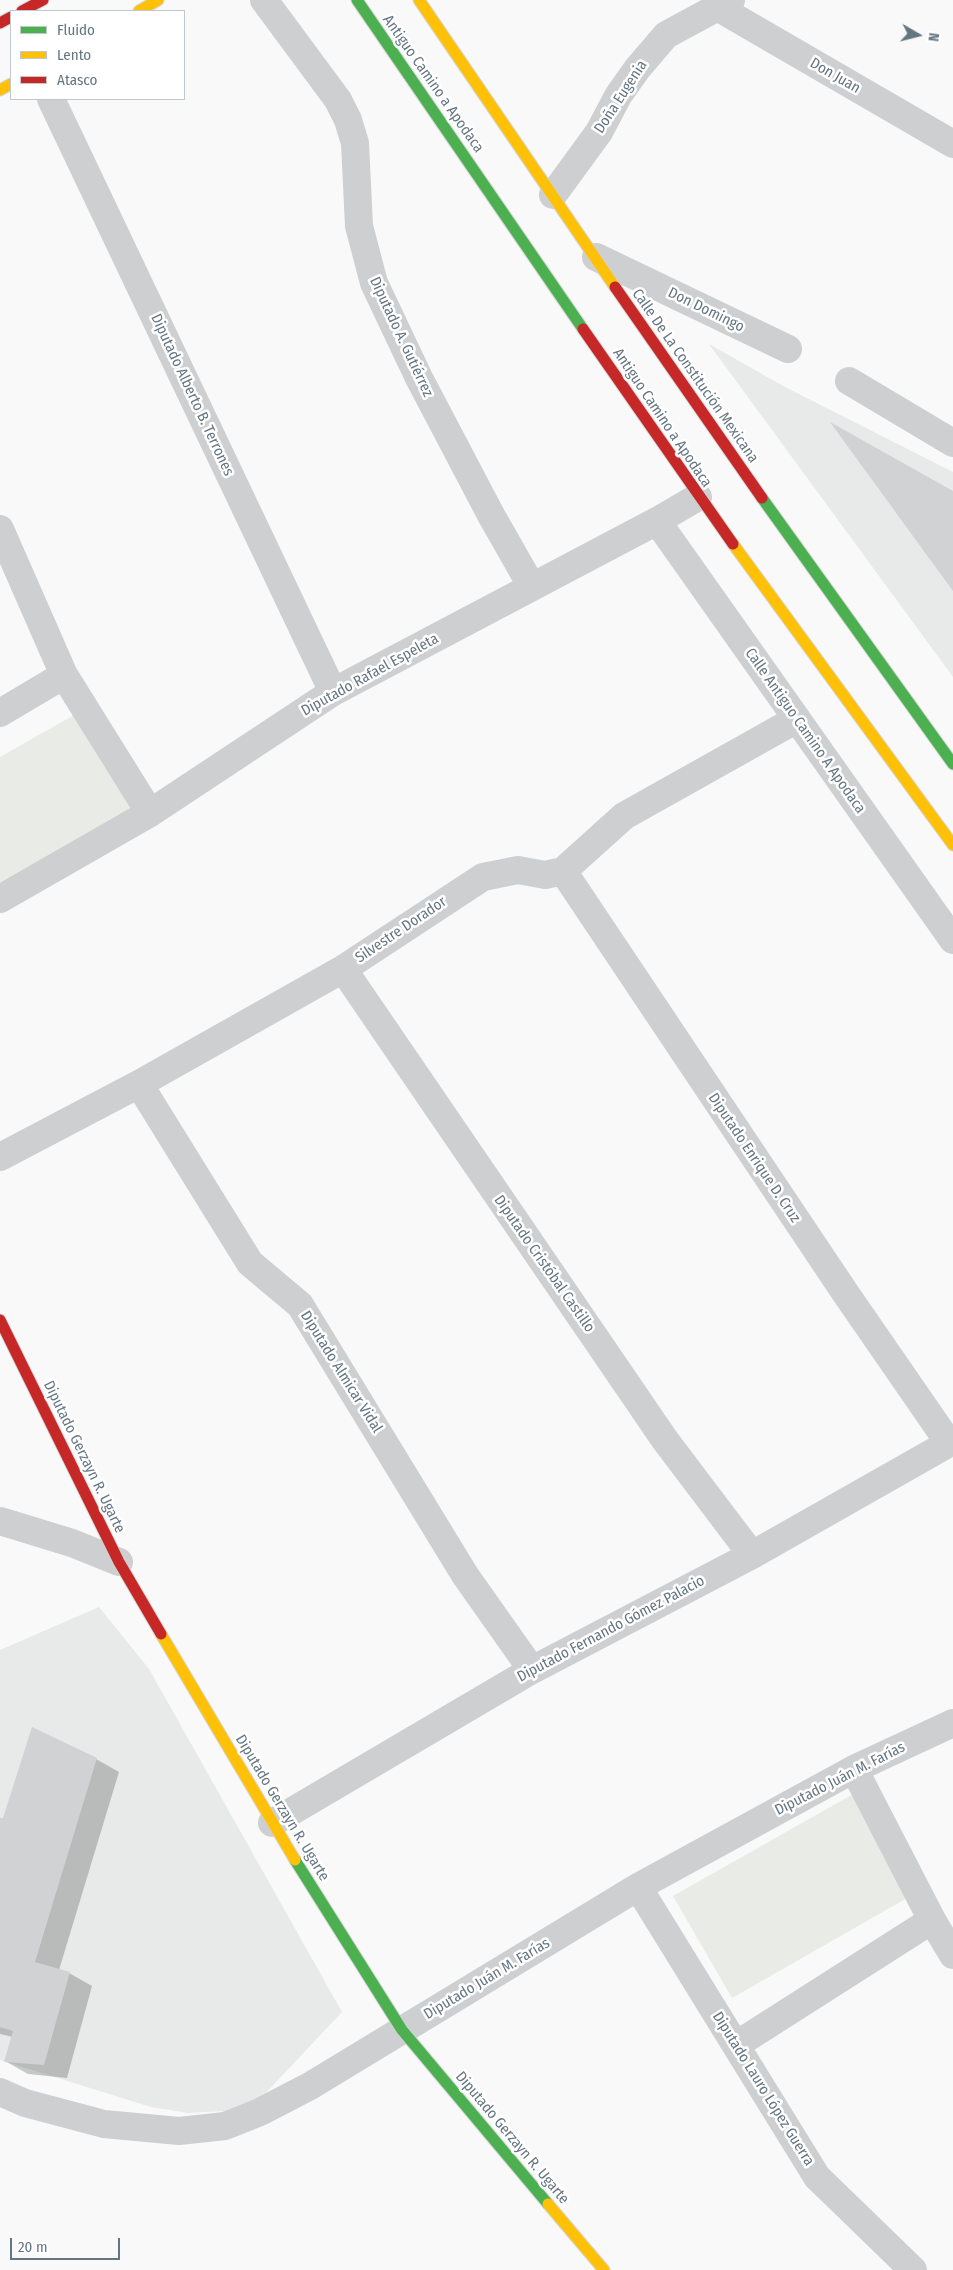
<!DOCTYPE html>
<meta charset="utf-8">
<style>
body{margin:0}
#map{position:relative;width:953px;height:2270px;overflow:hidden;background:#f9f9f9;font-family:"Fira Sans Condensed",sans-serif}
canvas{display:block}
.legend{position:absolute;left:10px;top:10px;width:175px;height:90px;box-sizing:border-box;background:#fff;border:1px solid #c1c8cd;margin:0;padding:6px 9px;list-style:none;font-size:15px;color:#657683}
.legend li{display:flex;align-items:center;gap:10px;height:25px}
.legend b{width:25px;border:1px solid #c1c8cd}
.north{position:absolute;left:893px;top:10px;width:50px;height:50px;-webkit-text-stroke:4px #fff;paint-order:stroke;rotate:98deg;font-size:14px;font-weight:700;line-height:20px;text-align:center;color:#657683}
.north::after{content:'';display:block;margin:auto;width:18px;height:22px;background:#657683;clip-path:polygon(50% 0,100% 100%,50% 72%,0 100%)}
.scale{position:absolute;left:10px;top:2238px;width:110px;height:22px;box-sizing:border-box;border:2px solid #657683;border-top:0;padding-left:6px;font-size:15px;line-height:18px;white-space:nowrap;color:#657683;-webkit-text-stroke:4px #fff;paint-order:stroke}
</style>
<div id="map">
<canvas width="953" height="2270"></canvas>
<ul class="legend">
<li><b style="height:6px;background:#4caf50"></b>Fluido</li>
<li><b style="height:6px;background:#ffc107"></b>Lento</li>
<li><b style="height:6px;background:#c62828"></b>Atasco</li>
</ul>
<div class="north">N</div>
<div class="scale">20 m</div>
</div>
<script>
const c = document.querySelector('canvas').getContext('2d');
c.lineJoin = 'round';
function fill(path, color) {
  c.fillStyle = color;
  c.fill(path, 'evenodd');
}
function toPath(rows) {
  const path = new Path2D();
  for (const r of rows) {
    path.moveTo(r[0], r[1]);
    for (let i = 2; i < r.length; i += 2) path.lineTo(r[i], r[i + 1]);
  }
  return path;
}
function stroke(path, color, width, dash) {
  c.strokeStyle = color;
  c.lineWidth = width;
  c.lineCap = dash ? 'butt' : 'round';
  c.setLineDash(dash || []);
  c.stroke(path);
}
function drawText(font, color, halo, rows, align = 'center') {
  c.font = font + ' "Fira Sans Condensed",sans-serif';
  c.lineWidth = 5;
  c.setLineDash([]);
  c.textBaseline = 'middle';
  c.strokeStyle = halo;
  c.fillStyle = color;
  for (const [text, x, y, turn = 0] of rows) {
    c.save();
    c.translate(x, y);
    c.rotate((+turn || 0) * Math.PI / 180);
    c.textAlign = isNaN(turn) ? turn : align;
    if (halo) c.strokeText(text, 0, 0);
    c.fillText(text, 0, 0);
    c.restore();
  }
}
const built = toPath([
 [709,344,785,387,953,472,953,677],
 [99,1607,149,1669,342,2012,263,2096,225,2111,188,2113,151,2107,0,2060,0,1650]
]);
const green = toPath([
 [81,711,137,817,0,891,0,757],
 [855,1793,914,1894,732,1998,673,1896]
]);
const shadow = toPath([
 [96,1759,119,1772,59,1970,69,1973,92,1986,67,2078,28,2074,5,2061,13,2037,0,2034,0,1819,4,1820]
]);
const building = toPath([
 [830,422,953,491,953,591],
 [32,1727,97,1758,35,1962,70,1972,44,2065,4,2062,13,2031,0,2027,0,1818,3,1818]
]);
const street = toPath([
 [264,0,338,100,348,120,355,143,359,226,374,283,419,378,491,515,532,587],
 [717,7,953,144],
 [51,99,333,692],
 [553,195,599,132,618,96,637,69,666,35,731,0],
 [596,257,788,349],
 [849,381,953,443],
 [657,521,953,940],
 [0,529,64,675,150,813],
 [0,713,64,675],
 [563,871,844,1291,949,1443],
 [0,899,150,813,333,692,657,521,698,497],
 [343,969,665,1440,752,1555],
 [139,1084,250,1263,300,1305,465,1575,532,1670],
 [0,1157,139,1084,343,969,483,877,518,870,545,875,563,871,624,816,797,719],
 [0,1521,72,1543,119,1562],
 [854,1769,932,1920,953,1955],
 [272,1823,532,1670,752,1555,953,1441],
 [638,1887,817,2177,913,2270],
 [736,2045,932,1920],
 [0,2092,25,2103,104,2124,179,2131,225,2126,260,2112,310,2086,638,1887,854,1769,953,1723]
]);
const fast = toPath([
 [357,0,583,329],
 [762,498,953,764],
 [295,1860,402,2030,548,2204]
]);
const slow = toPath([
 [419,0,615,287],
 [139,11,158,0],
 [0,90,11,84],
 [733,544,953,845],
 [161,1634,295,1860],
 [548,2204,604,2270]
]);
const jam = toPath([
 [22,11,43,0],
 [0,23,11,17],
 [615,287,762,498],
 [583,329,733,544],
 [0,1320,119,1562,161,1634]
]);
const streetNames = [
 ["Don Juan",835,76,30],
 ["Antiguo Camino a Apodaca",433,84,55],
 ["Doña Eugenia",621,97,-57],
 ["Don Domingo",706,310,26],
 ["Diputado A. Gutiérrez",401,337,65],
 ["Calle De La Constitución Mexicana",695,376,55],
 ["Diputado Alberto B. Terrones",192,395,65],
 ["Antiguo Camino a Apodaca",662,418,56],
 ["Diputado Rafael Espeleta",370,675,-29],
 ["Calle Antiguo Camino A Apodaca",805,731,55],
 ["Silvestre Dorador",401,930,-34],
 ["Diputado Enrique D. Cruz",754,1158,56],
 ["Diputado Cristóbal Castillo",544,1264,55],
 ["Diputado Almicar Vidal",341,1372,58],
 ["Diputado Gerzayn R. Ugarte",84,1457,64],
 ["Diputado Fernando Gómez Palacio",611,1629,-28],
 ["Diputado Juán M. Farías",840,1779,-27],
 ["Diputado Gerzayn R. Ugarte",282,1808,59],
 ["Diputado Juán M. Farías",487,1979,-31],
 ["Diputado Lauro López Guerra",763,2089,58],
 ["Diputado Gerzayn R. Ugarte",512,2138,50]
];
fill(built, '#e8e9e9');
fill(green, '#e8ebe6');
fill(shadow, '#0003');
fill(building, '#d0d2d3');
stroke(fast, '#d5d6d7', 13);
stroke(slow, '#d5d6d7', 13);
stroke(jam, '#d5d6d7', 13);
stroke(street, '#cecfd0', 28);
stroke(fast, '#4caf50', 11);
stroke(slow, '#ffc107', 11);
stroke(jam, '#c62828', 11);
drawText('15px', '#657683', '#fff', streetNames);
</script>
